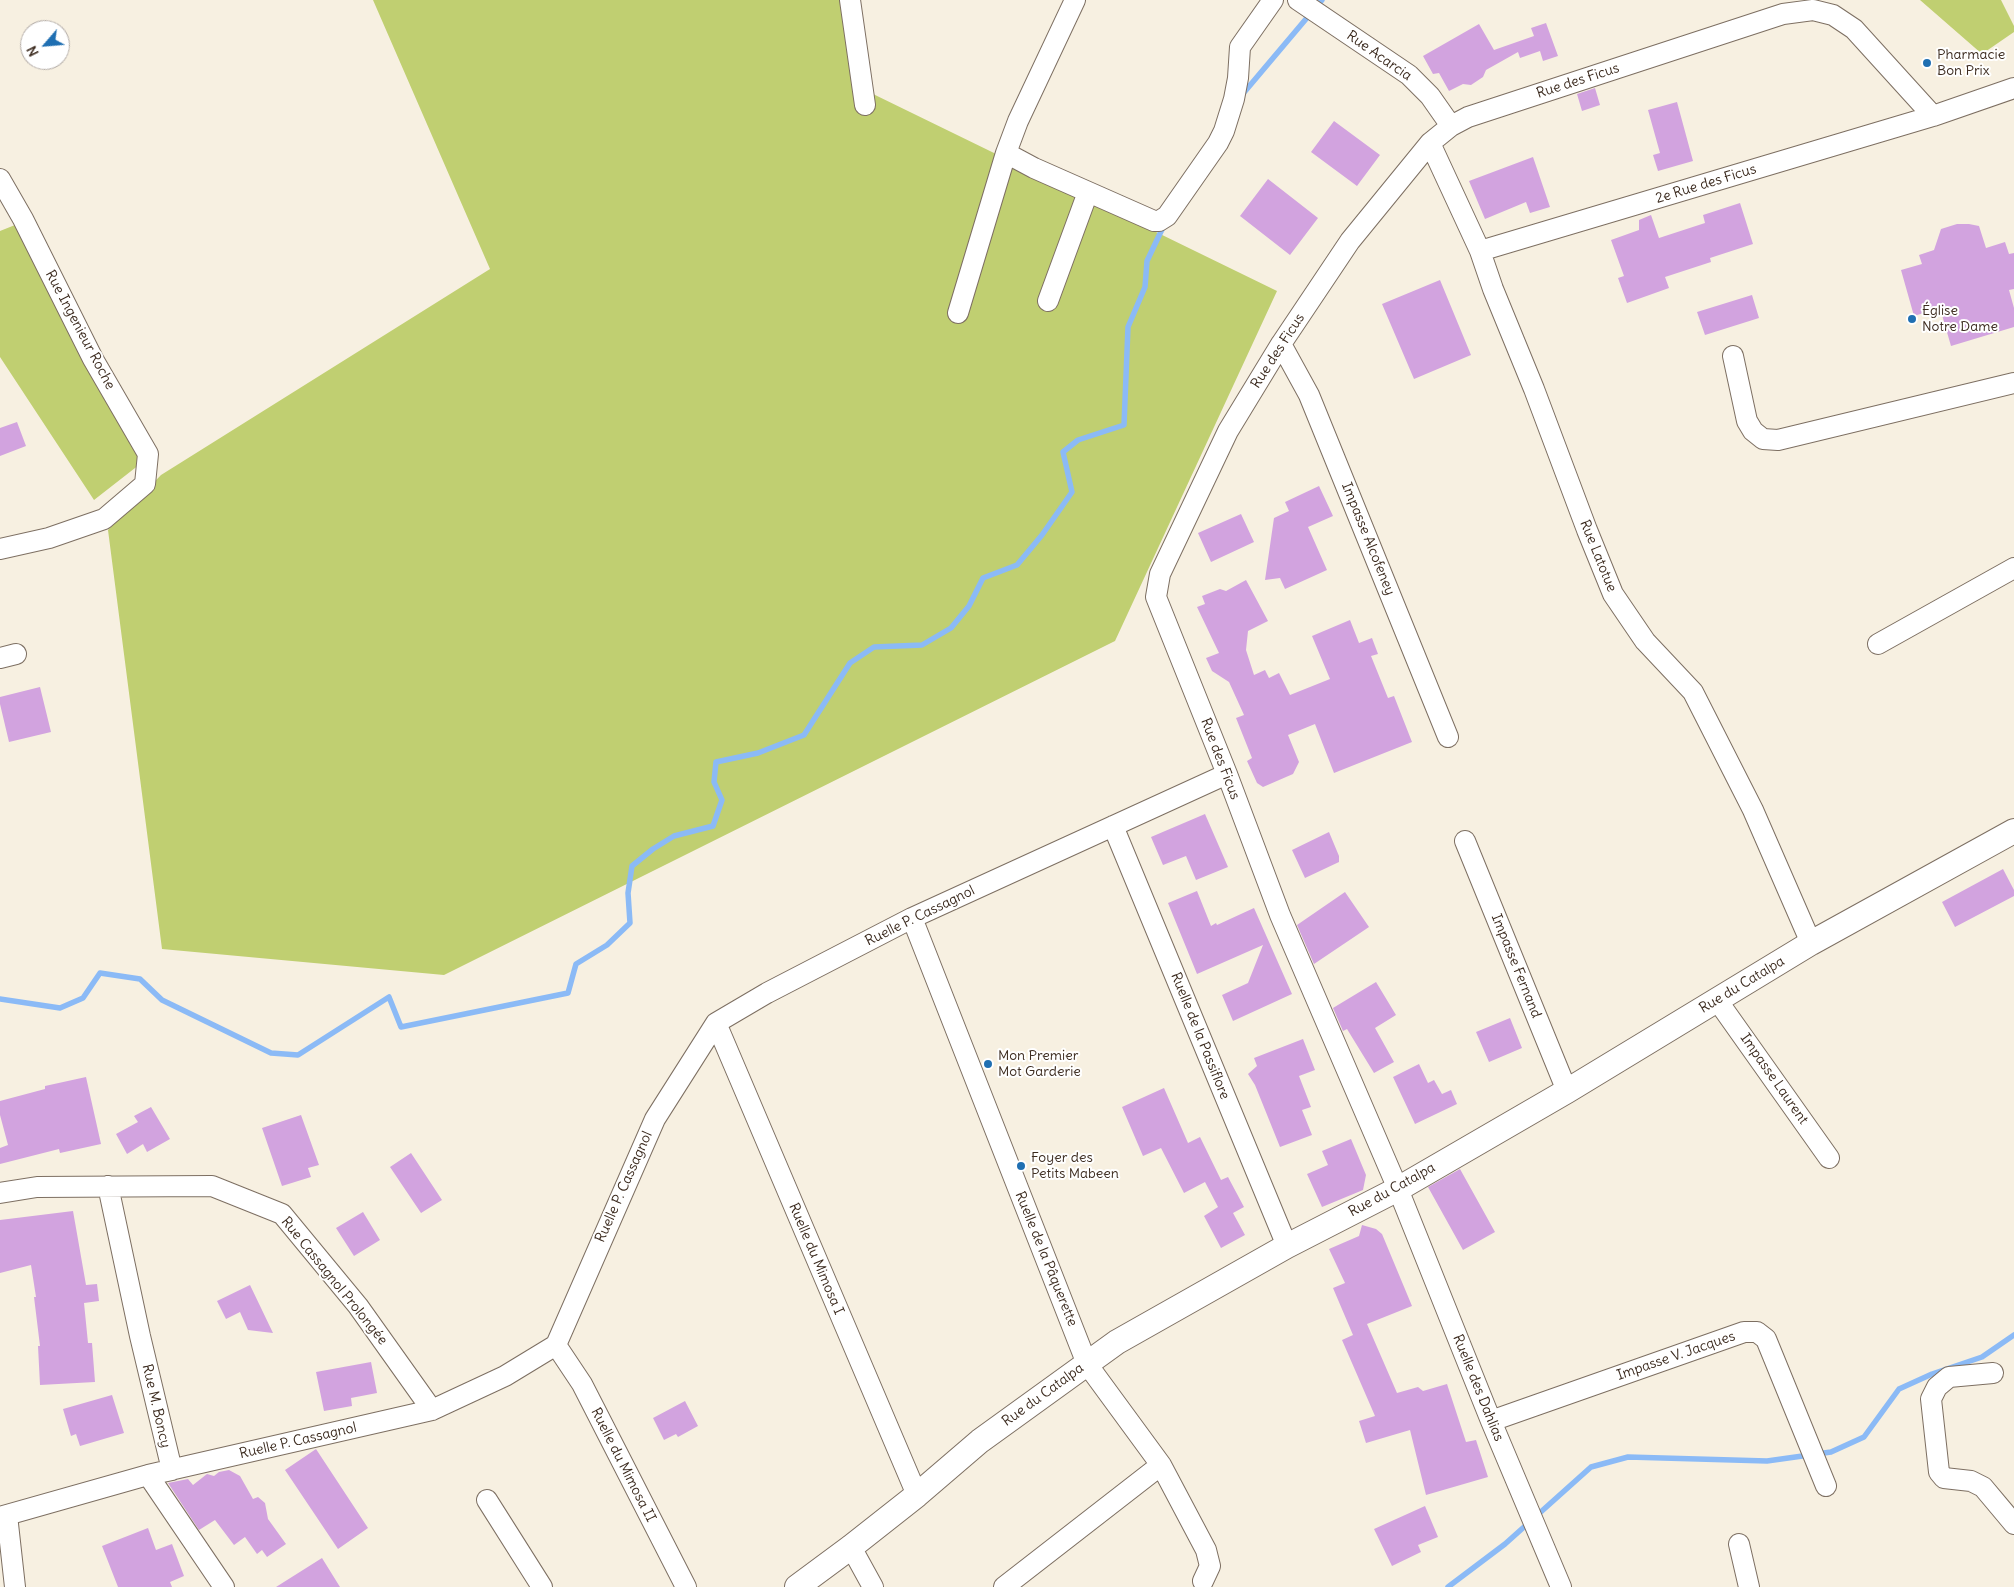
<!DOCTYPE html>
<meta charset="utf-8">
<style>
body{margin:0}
#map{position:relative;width:2014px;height:1587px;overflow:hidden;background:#f7f0e1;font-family:Delius,sans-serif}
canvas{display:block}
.north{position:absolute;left:20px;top:20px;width:50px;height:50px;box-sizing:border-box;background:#fff;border:1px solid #b1aaa5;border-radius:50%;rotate:243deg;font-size:14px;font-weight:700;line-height:20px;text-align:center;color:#3b2a1e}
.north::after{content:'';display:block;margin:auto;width:18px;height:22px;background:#1f6fb2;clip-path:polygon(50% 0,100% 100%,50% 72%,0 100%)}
</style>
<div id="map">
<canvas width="2014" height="1587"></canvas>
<div class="north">N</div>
</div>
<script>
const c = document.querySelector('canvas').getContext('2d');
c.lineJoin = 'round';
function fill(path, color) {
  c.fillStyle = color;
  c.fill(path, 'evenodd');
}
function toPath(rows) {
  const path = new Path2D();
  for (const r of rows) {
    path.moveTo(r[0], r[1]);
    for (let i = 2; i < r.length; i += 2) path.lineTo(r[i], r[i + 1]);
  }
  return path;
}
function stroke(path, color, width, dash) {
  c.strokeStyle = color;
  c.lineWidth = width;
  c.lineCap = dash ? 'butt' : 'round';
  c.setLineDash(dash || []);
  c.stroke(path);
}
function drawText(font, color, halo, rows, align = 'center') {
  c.font = font + ' Delius,sans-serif';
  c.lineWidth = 4;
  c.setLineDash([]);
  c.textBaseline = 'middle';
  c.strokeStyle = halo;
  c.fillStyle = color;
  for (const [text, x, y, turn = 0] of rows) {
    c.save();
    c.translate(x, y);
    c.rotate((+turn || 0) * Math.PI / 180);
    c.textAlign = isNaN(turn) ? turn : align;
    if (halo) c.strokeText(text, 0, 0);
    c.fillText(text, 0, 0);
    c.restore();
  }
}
const green = toPath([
 [373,0,858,0,871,93,1277,291,1115,641,444,975,162,949,108,530,161,475,490,269],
 [1920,0,2001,0,2014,26,2014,32,1982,54],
 [15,225,144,461,94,500,0,357,0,231]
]);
const stream = toPath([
 [1241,96,1322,0],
 [0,999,60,1008,83,998,100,973,140,979,162,1000,271,1053,298,1055,389,997,401,1027,568,993,576,964,607,945,630,923,628,893,632,866,653,849,674,836,713,826,722,800,714,782,716,762,758,753,804,735,850,663,874,647,922,645,951,628,969,606,983,578,1017,565,1042,535,1072,492,1063,452,1078,440,1124,425,1128,327,1145,287,1147,261,1165,223],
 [1448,1587,1505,1544,1591,1467,1628,1457,1767,1461,1831,1452,1864,1437,1899,1389,1932,1374,1982,1357,2014,1335]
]);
const building = toPath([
 [1546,23,1558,56,1543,61,1540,51,1520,58,1518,52,1486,70,1483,77,1471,85,1463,84,1449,91,1439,73,1433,74,1423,56,1479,24,1494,50,1534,36,1531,28],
 [1595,88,1600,105,1582,111,1577,94],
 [1677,102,1693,161,1658,171,1653,155,1660,153,1648,110],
 [1334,121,1380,155,1357,186,1311,152],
 [1533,157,1550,207,1530,213,1526,202,1485,219,1469,181],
 [1268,179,1318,218,1290,255,1240,216],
 [1740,203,1753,244,1710,258,1711,262,1665,277,1669,288,1627,303,1618,278,1624,276,1611,240,1639,230,1639,220,1651,215,1659,238,1705,223,1703,215],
 [1957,224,1969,224,1979,226,1986,248,2005,242,2009,254,2014,253,2014,289,2009,290,2014,308,2014,327,1951,346,1940,308,1914,316,1901,270,1922,264,1919,255,1934,250,1941,229],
 [1440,280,1471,355,1414,379,1382,304],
 [1752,295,1759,318,1705,335,1697,312],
 [17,422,26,446,0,456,0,428],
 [1319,486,1333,516,1308,527,1327,570,1285,589,1280,578,1265,580,1274,518,1289,511,1285,502],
 [1241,514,1254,542,1211,562,1198,533],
 [1246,580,1268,621,1248,631,1246,650,1254,675,1265,670,1269,678,1279,673,1290,695,1330,679,1312,636,1350,620,1359,643,1372,638,1378,654,1371,656,1388,698,1394,696,1412,742,1334,773,1315,724,1288,735,1299,762,1293,774,1263,787,1257,783,1247,761,1252,758,1236,718,1244,715,1229,682,1212,671,1206,658,1219,653,1197,607,1205,604,1202,596,1220,589,1226,591],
 [40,687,51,732,9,742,0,704,0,697],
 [1205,814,1228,867,1196,880,1186,856,1163,865,1151,837],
 [1329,832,1339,856,1339,862,1305,878,1292,850],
 [2003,869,2014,890,2014,896,1955,927,1942,902],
 [1197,891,1211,926,1216,923,1217,925,1254,908,1292,994,1233,1021,1222,995,1248,983,1263,945,1197,974,1168,903],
 [1345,892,1369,927,1314,964,1297,925],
 [1376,982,1396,1015,1375,1028,1394,1062,1374,1073,1347,1029,1343,1031,1333,1008],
 [1510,1018,1522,1048,1489,1062,1476,1032],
 [1303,1039,1315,1070,1299,1076,1311,1107,1302,1110,1312,1135,1280,1147,1255,1085,1248,1074,1257,1066,1254,1058],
 [1419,1064,1428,1083,1434,1080,1442,1094,1451,1090,1457,1104,1415,1124,1393,1077],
 [86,1077,101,1144,60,1153,59,1149,0,1164,0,1148,8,1145,0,1115,0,1101,45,1089,45,1086],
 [1164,1088,1188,1143,1200,1137,1221,1180,1228,1177,1244,1207,1233,1213,1245,1235,1221,1248,1204,1216,1218,1207,1205,1182,1184,1193,1161,1148,1143,1156,1122,1107],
 [151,1107,170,1139,147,1152,143,1144,127,1154,116,1134,138,1122,134,1116],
 [301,1115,319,1165,308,1168,311,1177,282,1186,262,1128],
 [1351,1139,1366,1175,1363,1190,1322,1207,1307,1174,1328,1165,1322,1151],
 [411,1153,442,1200,421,1213,390,1167],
 [1460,1169,1495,1232,1463,1250,1428,1187],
 [73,1211,86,1285,97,1284,99,1301,84,1303,88,1343,92,1343,95,1382,40,1385,38,1346,40,1346,34,1297,36,1297,31,1265,0,1273,0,1220],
 [363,1212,380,1240,354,1256,336,1228],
 [1362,1225,1376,1229,1382,1234,1412,1306,1367,1324,1397,1393,1418,1387,1423,1391,1447,1384,1466,1442,1476,1440,1488,1477,1426,1495,1410,1430,1366,1443,1359,1421,1375,1416,1342,1340,1353,1335,1333,1288,1345,1283,1329,1249,1359,1236],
 [250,1285,273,1333,248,1330,240,1312,226,1319,217,1301],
 [371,1362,377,1393,351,1398,352,1406,324,1411,316,1372],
 [112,1395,124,1433,80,1446,76,1434,71,1436,63,1409],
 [685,1401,698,1426,678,1437,676,1434,664,1440,653,1418],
 [316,1449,368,1528,338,1549,285,1470],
 [229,1470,240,1476,253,1499,258,1497,265,1503,268,1519,286,1544,267,1557,262,1550,257,1554,245,1537,234,1545,215,1520,199,1530,168,1483,188,1479,193,1485,207,1474,214,1476,219,1472],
 [1425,1506,1438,1537,1418,1545,1421,1552,1392,1566,1374,1529],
 [148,1528,156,1550,172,1544,184,1576,170,1582,172,1587,118,1587,102,1546],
 [322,1558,340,1587,276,1587]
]);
const minor = toPath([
 [850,0,865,105],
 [1075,0,1018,121,1006,153,1034,168,1154,221,1159,221,1167,216,1218,143,1224,131,1234,99,1238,78,1240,47,1273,0],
 [1298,0,1409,75,1430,96,1451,126],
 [1430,143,1480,251,1493,289,1534,389,1587,530,1613,594,1645,641,1693,692,1753,810,1811,943],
 [0,179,23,219,93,359,148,454,145,484,104,519,49,538,0,549],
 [1480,251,1933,116,2014,88],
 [1048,301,1088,192],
 [958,313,1006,153],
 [1281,344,1309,395,1448,737],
 [1733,356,1747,421,1753,431,1763,439,1778,440,2014,383],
 [1878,644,2014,568],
 [0,658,16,654],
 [1113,826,1287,1246],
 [1465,841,1567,1091],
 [912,918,1087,1364,1161,1465,1206,1550,1210,1566,1203,1581],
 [1717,1000,1829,1158],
 [716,1023,917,1495],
 [108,1186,140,1336,172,1470,148,1475,224,1587],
 [0,1193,37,1187,212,1186,282,1214,358,1306,432,1410],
 [556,1345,582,1384,686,1587],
 [1993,1373,1949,1377,1937,1387,1931,1399,1939,1472,1944,1478,1971,1481,1983,1487,2014,1524],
 [1491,1421,1744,1332,1757,1332,1766,1339,1826,1486],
 [487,1500,542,1587],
 [7,1515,15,1587],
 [0,1517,148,1475,432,1410,505,1376,556,1345,655,1119,716,1023,767,993,912,918,1227,774],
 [1739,1544,1749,1587],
 [851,1547,873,1587],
 [1004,1587,1161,1465],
 [1561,1587,1491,1421,1398,1189,1280,915,1227,774,1156,597,1160,574,1228,431,1281,344,1350,241,1430,143,1451,126,1468,117,1783,14,1813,10,1833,15,1854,29,1933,116]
]);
const tertiary = toPath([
 [797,1587,851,1547,917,1495,980,1441,1117,1342,1287,1246,1398,1189,1567,1091,1811,943,2014,831]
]);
const markers = [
 [1927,63,5,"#1f6fb2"],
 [1912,319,5,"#1f6fb2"],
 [988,1064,5,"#1f6fb2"],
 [1021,1166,5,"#1f6fb2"]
];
const poiNames = [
 ["Pharmacie",1937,55],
 ["Bon Prix",1937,71],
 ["Église",1922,311],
 ["Notre Dame",1922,327],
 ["Mon Premier",998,1056],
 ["Mot Garderie",998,1072],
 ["Foyer des",1031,1158],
 ["Petits Mabeen",1031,1174]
];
const streetNames = [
 ["Rue Acarcia",1379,56,35],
 ["Rue des Ficus",1578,81,-18],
 ["2e Rue des Ficus",1706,184,-17],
 ["Rue Ingenieur Roche",80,330,62],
 ["Rue des Ficus",1278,351,-57],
 ["Impasse Alcofeney",1368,539,68],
 ["Rue Latotue",1598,556,68],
 ["Rue des Ficus",1220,759,69],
 ["Ruelle P. Cassagnol",920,916,-26],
 ["Impasse Fernand",1516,966,68],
 ["Rue du Catalpa",1742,985,-31],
 ["Ruelle de la Passiflore",1200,1036,68],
 ["Impasse Laurent",1774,1079,55],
 ["Ruelle P. Cassagnol",624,1187,-66],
 ["Rue du Catalpa",1392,1190,-29],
 ["Ruelle du Mimosa I",816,1259,67],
 ["Ruelle de la Pâquerette",1046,1259,68],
 ["Rue Cassagnol Prolongée",334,1281,51],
 ["Impasse V. Jacques",1676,1356,-19],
 ["Ruelle des Dahlias",1478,1388,68],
 ["Rue du Catalpa",1043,1395,-36],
 ["Rue M. Boncy",156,1406,77],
 ["Ruelle P. Cassagnol",298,1441,-13],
 ["Ruelle du Mimosa II",623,1465,63]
];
fill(green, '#c0cf71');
stroke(stream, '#8bbaf6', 5.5);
fill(building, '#d2a3df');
stroke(minor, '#7d6f62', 22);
stroke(tertiary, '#7d6f62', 26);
stroke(minor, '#fff', 20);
stroke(tertiary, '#fff', 24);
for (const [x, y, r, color] of markers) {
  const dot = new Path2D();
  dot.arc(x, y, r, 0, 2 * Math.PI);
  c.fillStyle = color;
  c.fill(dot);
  stroke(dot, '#fff', 2);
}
drawText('14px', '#3b2a1e', '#fff', poiNames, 'left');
drawText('14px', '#3b2a1e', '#fff', streetNames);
</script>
